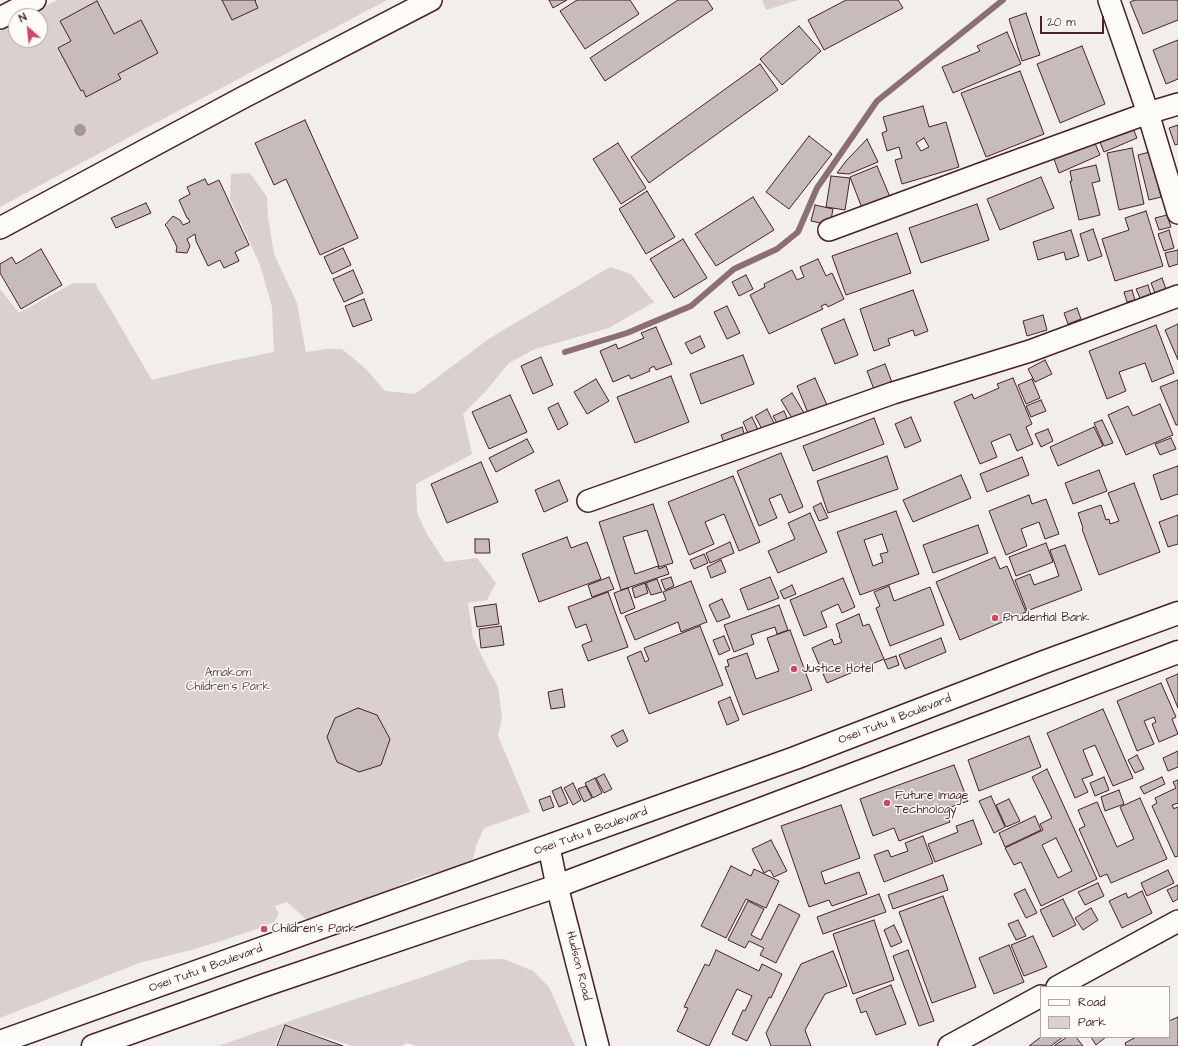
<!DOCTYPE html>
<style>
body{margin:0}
#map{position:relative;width:1178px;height:1046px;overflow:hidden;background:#f2efeb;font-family:"Architects Daughter",sans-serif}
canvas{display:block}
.legend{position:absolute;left:1040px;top:986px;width:130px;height:52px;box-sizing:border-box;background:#fdfcf7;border:1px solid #b5a4a5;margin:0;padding:5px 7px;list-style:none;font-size:12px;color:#4a1f2b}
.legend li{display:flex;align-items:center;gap:8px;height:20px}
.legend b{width:20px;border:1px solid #b5a4a5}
.north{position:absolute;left:8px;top:8px;width:40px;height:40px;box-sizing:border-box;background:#fdfcf7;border:1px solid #b5a4a5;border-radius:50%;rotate:333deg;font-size:11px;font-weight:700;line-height:16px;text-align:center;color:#4a1f2b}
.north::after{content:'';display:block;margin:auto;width:14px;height:18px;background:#d1495b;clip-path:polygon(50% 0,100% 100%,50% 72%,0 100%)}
.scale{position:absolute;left:1040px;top:16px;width:64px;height:18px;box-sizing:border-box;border:2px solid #4a1f2b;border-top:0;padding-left:5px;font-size:12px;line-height:14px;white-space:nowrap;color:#4a1f2b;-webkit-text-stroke:3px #fdfcf7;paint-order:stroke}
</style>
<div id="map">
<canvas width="1178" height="1046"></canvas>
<ul class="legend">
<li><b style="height:5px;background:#fdfcf7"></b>Road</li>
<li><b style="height:11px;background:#d9d0cf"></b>Park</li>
</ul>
<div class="north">N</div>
<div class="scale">20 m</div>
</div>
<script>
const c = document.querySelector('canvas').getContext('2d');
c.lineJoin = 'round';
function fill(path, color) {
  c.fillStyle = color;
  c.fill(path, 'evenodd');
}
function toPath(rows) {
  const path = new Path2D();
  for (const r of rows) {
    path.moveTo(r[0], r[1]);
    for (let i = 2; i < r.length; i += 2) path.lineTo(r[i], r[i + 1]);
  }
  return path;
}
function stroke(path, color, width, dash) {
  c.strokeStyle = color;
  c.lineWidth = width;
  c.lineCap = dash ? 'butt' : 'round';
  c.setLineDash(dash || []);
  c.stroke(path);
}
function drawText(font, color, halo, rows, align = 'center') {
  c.font = font + ' "Architects Daughter",sans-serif';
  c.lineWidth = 3;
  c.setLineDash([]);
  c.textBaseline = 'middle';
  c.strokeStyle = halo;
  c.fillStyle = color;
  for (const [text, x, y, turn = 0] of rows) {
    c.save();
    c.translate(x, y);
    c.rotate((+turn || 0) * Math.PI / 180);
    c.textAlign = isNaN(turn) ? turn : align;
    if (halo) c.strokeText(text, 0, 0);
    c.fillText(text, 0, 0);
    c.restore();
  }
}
const green = toPath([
 [57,0,387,0,146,128,0,207,0,31,16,22,16,40,40,40,40,16,28,16],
 [762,0,798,0,766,10],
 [250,173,267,197,268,217,274,254,297,303,306,352,326,349,342,349,366,369,385,391,415,394,490,338,610,267,631,274,654,302,609,328,535,349,509,363,485,392,463,414,472,454,416,484,417,513,427,534,445,562,477,558,496,583,487,600,468,603,473,637,484,661,498,687,502,717,498,736,530,812,484,828,476,846,473,859,447,871,425,875,401,884,382,899,336,913,306,919,287,902,275,906,279,914,274,922,252,931,195,949,139,963,0,1018,0,289,19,313,73,283,95,283,152,380,211,365,274,352,272,307,260,265,230,198,231,174],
 [504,959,533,971,549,987,575,1046,418,1046,407,1043,401,1046,353,1046,284,1024,275,1046,218,1046,316,1012,426,976,470,960]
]);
const stream = toPath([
 [565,352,627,333,691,306,734,269,777,249,798,232,817,188,877,101,1003,0]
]);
const building = toPath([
 [222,0,256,0,255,1,258,8,232,20,222,0],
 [549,0,567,0,553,8,549,0],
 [577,0,630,0,639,14,585,49,560,11,577,0],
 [678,0,707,0,713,9,605,81,590,58,678,0],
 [846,0,898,0,903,8,824,50,808,20,846,0],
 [1135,0,1178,0,1178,20,1143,34,1130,2,1135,0],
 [97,1,114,34,141,20,158,53,118,74,121,79,86,97,83,90,81,91,58,48,71,41,60,21,97,1],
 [1026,13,1040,55,1022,61,1009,19,1026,13],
 [799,26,821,51,782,85,760,59,799,26],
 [1007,32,1021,64,953,93,942,67,980,51,977,46,1007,32],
 [1178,40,1178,79,1166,84,1153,50,1178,40],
 [1082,46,1105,104,1060,123,1037,64,1082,46],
 [760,64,778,90,649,183,631,157,760,64],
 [1020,71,1044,134,986,157,961,93,1020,71],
 [923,106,929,127,946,122,959,167,902,184,895,160,902,158,899,147,887,151,882,133,887,131,883,117,923,106],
 [924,138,929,147,921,151,916,143,924,138],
 [305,120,358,238,320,255,286,179,274,185,255,143,305,120],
 [1178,125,1178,144,1175,145,1169,128,1178,125],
 [1132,126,1137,138,1104,152,1099,140,1132,126],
 [809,136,832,154,789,209,766,192,809,136],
 [867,139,878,162,849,174,837,173,846,161,867,139],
 [1094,141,1100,155,1059,173,1054,159,1094,141],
 [618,143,646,188,621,204,593,159,618,143],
 [1132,148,1144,204,1119,210,1107,153,1132,148],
 [1150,152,1161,197,1149,200,1138,155,1150,152],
 [1096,165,1100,181,1092,183,1100,215,1079,220,1070,181,1072,181,1070,171,1096,165],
 [877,166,890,197,862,208,850,177,877,166],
 [831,176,850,178,845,210,826,207,831,176],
 [1041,177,1054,208,1000,230,987,199,1041,177],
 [205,179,208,185,219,180,249,245,235,252,239,261,224,268,220,260,208,266,196,241,195,234,187,239,190,246,187,253,176,252,177,247,167,227,165,225,173,216,180,220,183,225,190,222,188,218,187,218,179,200,190,194,187,187,205,179],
 [647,191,675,237,646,254,619,209,647,191],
 [753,197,774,230,716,266,695,234,753,197],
 [146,203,151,213,116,228,111,218,146,203],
 [977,204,989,240,921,263,909,228,977,204],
 [815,205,833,209,830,225,811,221,815,205],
 [1146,211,1163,266,1115,281,1102,239,1129,230,1125,218,1146,211],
 [1167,215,1171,227,1159,230,1155,218,1167,215],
 [1093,229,1102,256,1088,261,1080,234,1093,229],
 [1071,230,1079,256,1066,260,1064,252,1038,260,1033,242,1071,230],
 [1169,230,1174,248,1164,251,1158,234,1169,230],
 [897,233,911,273,846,295,832,256,897,233],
 [683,239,707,278,674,298,650,259,683,239],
 [343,248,351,265,332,274,324,257,343,248],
 [41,249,62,285,21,309,0,273,0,264,12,257,16,264,41,249],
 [1178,250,1178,264,1169,267,1165,253,1178,250],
 [818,259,826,276,832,273,844,299,828,307,826,304,821,306,823,309,769,334,750,295,765,287,764,284,792,270,797,280,804,277,800,267,818,259],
 [353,270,363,293,344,302,333,279,353,270],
 [746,275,753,289,739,296,732,282,746,275],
 [1162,278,1166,289,1155,293,1151,283,1162,278],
 [1148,285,1151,295,1140,298,1136,289,1148,285],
 [913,290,928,331,915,336,913,330,888,339,890,345,874,351,860,309,913,290],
 [1132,290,1135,300,1127,302,1124,292,1132,290],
 [364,299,372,320,353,327,345,306,364,299],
 [727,306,740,333,727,339,714,312,727,306],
 [1077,308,1081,319,1068,324,1064,313,1077,308],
 [1043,315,1047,330,1027,336,1023,321,1043,315],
 [844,319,858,355,835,364,821,329,844,319],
 [1178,324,1178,360,1165,330,1178,324],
 [1156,325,1174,373,1152,382,1145,363,1119,372,1126,391,1107,399,1089,351,1156,325],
 [656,327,672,364,656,370,654,366,649,369,650,371,631,379,629,375,613,382,600,351,616,344,618,349,644,338,641,333,656,327],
 [700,336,705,347,691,354,685,343,700,336],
 [743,355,754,384,701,404,690,374,743,355],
 [541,357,553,385,533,394,521,366,541,357],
 [1045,360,1052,374,1035,382,1028,369,1045,360],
 [885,364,893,385,875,392,867,371,885,364],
 [671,376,689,422,635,443,617,397,671,376],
 [815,378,827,405,808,413,797,386,815,378],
 [1013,378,1032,424,1026,427,1033,444,1017,451,1010,434,991,442,997,457,980,464,954,402,972,394,974,399,999,388,997,384,1013,378],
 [596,379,609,401,587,414,574,392,596,379],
 [1032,379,1040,398,1026,404,1018,385,1032,379],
 [1178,380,1178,425,1176,425,1160,387,1178,380],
 [792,393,806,416,795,423,781,400,792,393],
 [510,395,527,432,489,449,472,412,510,395],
 [1041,400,1046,411,1031,417,1026,406,1041,400],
 [558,403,568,424,558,430,548,408,558,403],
 [1160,404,1173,435,1126,455,1108,415,1128,406,1133,416,1160,404],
 [767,409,775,425,763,431,755,416,767,409],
 [784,411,788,420,778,425,773,416,784,411],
 [752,417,760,434,750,438,743,422,752,417],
 [911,417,921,441,905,448,895,424,911,417],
 [874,418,884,444,813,471,803,446,874,418],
 [1102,420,1113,443,1104,446,1094,423,1102,420],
 [742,427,746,439,726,447,721,435,742,427],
 [1094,427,1103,446,1058,466,1050,447,1094,427],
 [1048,429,1053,441,1041,447,1035,434,1048,429],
 [1171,438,1176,449,1160,455,1155,444,1171,438],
 [527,439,534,452,496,472,489,458,527,439],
 [781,453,803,507,789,513,781,494,769,499,777,518,759,526,737,471,781,453],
 [887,456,898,489,828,513,817,481,887,456],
 [1022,457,1029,475,987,492,980,474,1022,457],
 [481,462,498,502,447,523,431,484,481,462],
 [1178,466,1178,494,1161,500,1153,475,1178,466],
 [1099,470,1107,491,1073,504,1065,483,1099,470],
 [961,475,971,498,913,522,903,500,961,475],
 [733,476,760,542,739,551,724,514,705,522,714,544,689,555,668,502,733,476],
 [559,480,568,501,544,512,535,490,559,480],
 [1134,483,1160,552,1099,575,1082,529,1083,528,1078,513,1101,505,1106,520,1109,519,1110,524,1119,521,1108,493,1134,483],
 [1029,495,1032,504,1046,499,1059,534,1045,539,1039,522,1021,529,1027,546,1006,555,989,511,1029,495],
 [821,503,828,518,819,521,813,507,821,503],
 [653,504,673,563,659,567,647,530,623,537,635,574,658,566,659,569,666,566,669,574,621,590,599,522,653,504],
 [896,511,919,574,860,595,837,532,896,511],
 [882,534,888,552,880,554,883,562,873,566,864,540,882,534],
 [810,513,827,552,778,573,768,551,795,539,788,523,810,513],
 [1178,515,1178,544,1168,547,1159,522,1178,515],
 [978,525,988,553,933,573,923,545,978,525],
 [567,537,571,548,587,542,601,579,539,602,522,554,567,537],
 [475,539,489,539,490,553,475,553,475,539],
 [730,542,734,553,710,563,706,553,730,542],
 [1046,543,1053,562,1016,576,1009,557,1046,543],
 [1065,545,1082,590,1027,611,1015,580,1030,574,1034,585,1059,576,1050,550,1065,545],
 [704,554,708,563,694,569,690,560,704,554],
 [995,557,1000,569,1007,566,1026,612,960,640,936,582,995,557],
 [721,560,726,572,711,578,707,567,721,560],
 [609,577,614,589,592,597,588,585,609,577],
 [671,577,674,586,665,590,661,580,671,577],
 [770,577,779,598,748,610,740,589,770,577],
 [843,578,855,607,842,613,838,604,821,612,827,627,804,636,790,600,843,578],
 [657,579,662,592,651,595,646,583,657,579],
 [691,581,707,622,681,632,678,622,635,640,625,616,666,600,663,592,691,581],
 [645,583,648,593,635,598,632,588,645,583],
 [792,585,796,594,784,599,780,591,792,585],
 [889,586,894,601,930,587,944,625,890,646,876,608,880,606,874,592,889,586],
 [628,588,635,608,621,614,614,593,628,588],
 [608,592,628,647,588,661,582,645,592,641,586,624,576,628,568,607,608,592],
 [722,599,730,617,717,622,709,605,722,599],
 [496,604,499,624,477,627,474,607,496,604],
 [779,605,788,630,777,634,775,627,751,635,754,644,734,652,724,625,779,605],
 [859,614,863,626,869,624,884,659,827,683,812,648,832,639,834,645,842,642,839,636,840,636,836,624,859,614],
 [501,626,504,645,481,648,479,629,501,626],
 [700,626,723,685,649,714,627,657,641,651,645,662,649,660,644,648,700,626],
 [790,630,812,690,743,715,725,667,729,666,727,660,747,653,756,679,779,671,767,638,790,630],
 [724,636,730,650,719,655,713,640,724,636],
 [941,638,946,652,905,669,899,655,941,638],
 [896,656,899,665,888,669,884,660,896,656],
 [1178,674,1178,708,1166,679,1178,674],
 [1161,683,1176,717,1172,719,1178,734,1159,742,1152,724,1156,722,1154,717,1144,721,1154,744,1137,751,1117,701,1161,683],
 [562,689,565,707,551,709,548,692,562,689],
 [730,697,739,720,727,725,718,702,730,697],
 [358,708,377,715,390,739,381,765,359,772,337,762,327,737,335,718,358,708],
 [1103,709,1133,778,1113,786,1095,745,1083,750,1093,775,1082,779,1088,792,1075,798,1047,733,1103,709],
 [623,730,628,741,617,747,611,736,623,730],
 [1029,736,1041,767,979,791,968,760,1029,736],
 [1178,751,1178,767,1168,771,1163,758,1178,751],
 [1137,755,1144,769,1135,773,1128,760,1137,755],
 [954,765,968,801,945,809,950,822,899,841,894,828,873,836,860,799,954,765],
 [1047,769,1097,879,1041,906,1021,862,1014,865,1005,848,1043,830,1040,824,1052,818,1032,777,1047,769],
 [1056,838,1072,871,1058,878,1042,845,1056,838],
 [604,774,612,789,604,793,596,778,604,774],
 [1104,777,1109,790,1095,796,1090,783,1104,777],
 [1162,777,1165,784,1144,794,1140,787,1162,777],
 [595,778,602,793,593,798,585,783,595,778],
 [1178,780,1178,803,1172,805,1174,809,1177,807,1178,808,1178,856,1175,857,1152,806,1157,803,1155,798,1176,788,1173,782,1178,780],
 [573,783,581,800,573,805,564,788,573,783],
 [586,786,592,798,584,802,578,789,586,786],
 [561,787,568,803,559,807,552,791,561,787],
 [1119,790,1124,804,1105,811,1101,797,1119,790],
 [550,796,554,807,543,811,539,800,550,796],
 [991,796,1005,827,994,833,979,801,991,796],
 [1140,798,1167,859,1111,883,1107,874,1100,877,1079,829,1085,826,1078,810,1097,802,1117,847,1134,839,1120,807,1140,798],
 [1009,799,1020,821,1006,827,996,805,1009,799],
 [841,805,860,858,821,872,825,884,859,872,867,894,832,906,829,900,809,907,781,826,841,805],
 [1035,816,1041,830,1005,847,999,833,1035,816],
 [973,820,982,844,935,862,928,844,958,832,956,826,973,820],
 [923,836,933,863,884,882,874,855,888,850,891,857,908,851,905,843,923,836],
 [771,840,787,871,774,877,770,870,764,873,752,849,771,840],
 [731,866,751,876,754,869,779,881,766,908,746,899,726,938,701,926,731,866],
 [1168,870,1174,883,1147,896,1141,883,1168,870],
 [943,875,948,890,893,909,888,895,943,875],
 [1098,883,1104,896,1085,905,1078,892,1098,883],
 [1178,885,1178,899,1173,902,1167,890,1178,885],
 [1025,889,1037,913,1026,918,1014,894,1025,889],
 [1142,891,1152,913,1122,928,1109,901,1126,893,1128,898,1142,891],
 [879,894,886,912,823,934,817,917,879,894],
 [943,896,976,987,932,1003,899,912,943,896],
 [1063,899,1076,925,1053,937,1040,910,1063,899],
 [748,901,764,909,751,935,761,940,779,904,800,915,776,963,760,955,764,948,749,941,745,948,728,940,748,901],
 [1091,908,1098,920,1083,930,1075,918,1091,908],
 [874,920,894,980,853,994,833,934,874,920],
 [1018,920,1026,936,1016,940,1008,924,1018,920],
 [894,925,902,942,891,947,884,930,894,925],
 [1033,936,1047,967,1024,976,1011,945,1033,936],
 [1009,945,1024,982,994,994,979,958,1009,945],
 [716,950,759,971,762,964,782,974,771,998,769,997,747,1041,732,1034,743,1010,745,1011,752,996,737,989,709,1046,708,1046,677,1031,688,1008,684,1007,705,964,709,966,716,950],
 [908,950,934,1021,919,1026,893,956,908,950],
 [833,951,847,986,825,994,805,1030,811,1046,771,1046,766,1033,801,964,833,951],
 [891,985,906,1024,876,1035,866,1011,861,1013,856,999,891,985],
 [1178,1017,1178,1046,1126,1046,1125,1043,1136,1037,1169,1037,1169,1021,1178,1017],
 [285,1025,343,1046,277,1046,285,1025],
 [1041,1037,1063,1037,1051,1046,1029,1046,1041,1037],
 [1067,1037,1076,1037,1083,1046,1054,1046,1067,1037],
 [1091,1037,1106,1037,1096,1045,1091,1037]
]);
const minor = toPath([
 [1109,0,1148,113,1178,213],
 [0,18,35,0],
 [0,228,242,98,431,0],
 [829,230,983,173,1148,113,1178,104],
 [588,501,893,393,1030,351,1178,296],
 [549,847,557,886,598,1046],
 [1057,987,1178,921],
 [949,1046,1041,996]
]);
const major = toPath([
 [0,1042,795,758,1044,662,1178,613],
 [93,1046,265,985,557,886,1178,652]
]);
const trees = [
 [80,130]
];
const markers = [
 [995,618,4,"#d1495b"],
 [794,669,4,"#d1495b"],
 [887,803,4,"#d1495b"],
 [264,929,4,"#d1495b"]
];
const poiNames = [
 ["Prudential Bank",1003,618],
 ["Justice Hotel",802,669],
 ["Future Image",895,796],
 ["Technology",895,810],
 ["Children's Park",272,929]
];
const parkNames = [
 ["Amakom",228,673],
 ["Children's Park",228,687]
];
const streetNames = [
 ["Osei Tutu II Boulevard",895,720,-21],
 ["Osei Tutu II Boulevard",591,832,-20],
 ["Hudson Road",578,966,76],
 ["Osei Tutu II Boulevard",206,969,-20]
];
fill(green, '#d9d0cf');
stroke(stream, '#8b6f75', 6);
fill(building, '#c8bbbb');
stroke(building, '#4a1f2b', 1);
stroke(minor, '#4a1f2b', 24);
stroke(major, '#4a1f2b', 25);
stroke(minor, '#fdfcf7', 21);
stroke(major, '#fdfcf7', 22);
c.fillStyle = '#a99598';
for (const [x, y] of trees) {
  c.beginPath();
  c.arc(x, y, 6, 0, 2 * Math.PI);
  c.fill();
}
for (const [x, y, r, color] of markers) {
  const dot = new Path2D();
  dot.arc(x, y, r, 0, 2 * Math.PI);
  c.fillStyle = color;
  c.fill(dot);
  stroke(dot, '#fdfcf7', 1.5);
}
drawText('12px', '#4a1f2b', '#fdfcf7', poiNames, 'left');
drawText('12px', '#6e4b54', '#fdfcf7', parkNames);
drawText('12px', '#4a1f2b', '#fdfcf7', streetNames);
</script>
